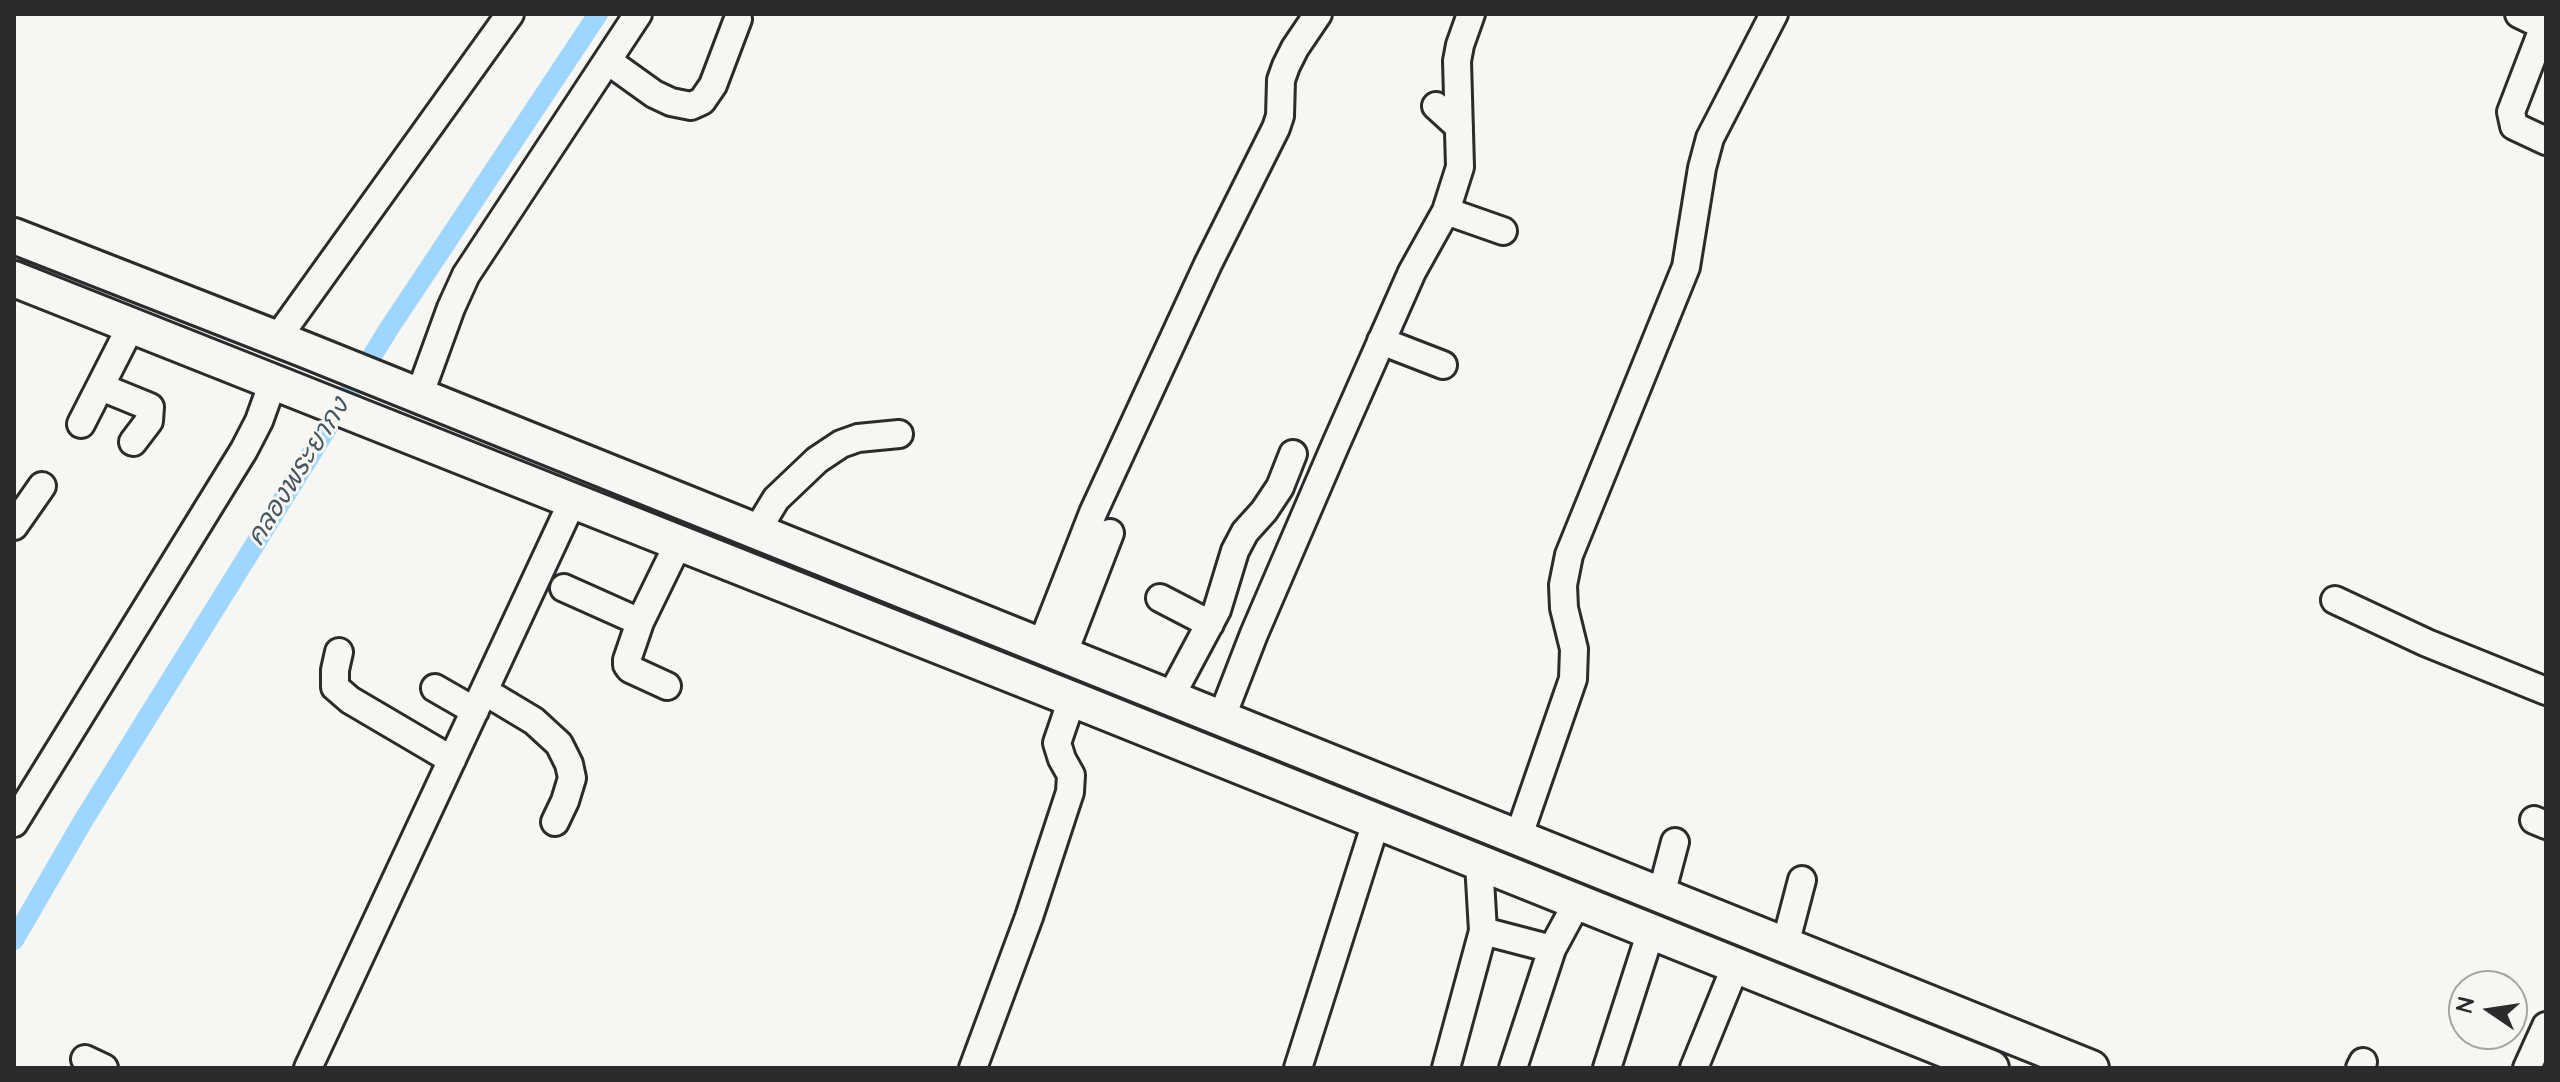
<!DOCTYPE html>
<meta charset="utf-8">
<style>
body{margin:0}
#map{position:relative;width:2560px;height:1082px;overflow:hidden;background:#f6f6f2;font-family:"Architects Daughter",sans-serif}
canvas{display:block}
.frame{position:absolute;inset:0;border:16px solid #2b2b2b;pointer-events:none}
.north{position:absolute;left:2448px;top:970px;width:80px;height:80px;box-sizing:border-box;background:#f6f6f2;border:2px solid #a5a5a2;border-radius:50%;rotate:283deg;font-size:22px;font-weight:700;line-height:32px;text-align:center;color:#2b2b2b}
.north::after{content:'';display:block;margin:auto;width:28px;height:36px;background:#2b2b2b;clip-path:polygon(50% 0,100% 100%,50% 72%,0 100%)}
</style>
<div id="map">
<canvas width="2560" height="1082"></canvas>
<div class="frame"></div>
<div class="north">N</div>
</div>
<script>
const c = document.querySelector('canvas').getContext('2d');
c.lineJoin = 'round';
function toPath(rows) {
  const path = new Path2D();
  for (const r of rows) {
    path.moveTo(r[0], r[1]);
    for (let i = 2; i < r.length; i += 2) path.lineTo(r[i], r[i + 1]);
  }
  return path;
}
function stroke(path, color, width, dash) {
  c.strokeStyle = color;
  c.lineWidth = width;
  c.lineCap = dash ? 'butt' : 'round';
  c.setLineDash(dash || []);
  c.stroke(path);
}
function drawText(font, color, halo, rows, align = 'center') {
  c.font = font + ' "Architects Daughter","Playpen Sans Thai",sans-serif';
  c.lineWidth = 6;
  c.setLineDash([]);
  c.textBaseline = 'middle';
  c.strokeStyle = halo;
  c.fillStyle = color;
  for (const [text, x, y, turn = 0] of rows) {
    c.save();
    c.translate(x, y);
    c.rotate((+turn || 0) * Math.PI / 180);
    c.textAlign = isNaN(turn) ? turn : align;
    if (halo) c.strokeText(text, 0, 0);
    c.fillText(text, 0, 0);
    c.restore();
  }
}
const canal = toPath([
 [14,940,83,821,390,327,598,14]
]);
const minor = toPath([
 [2519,14,2546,27],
 [2544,26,2511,112,2514,126,2546,141],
 [608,61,654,94,671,102,691,106,702,101,713,85,738,19],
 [1436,106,1459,127],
 [1446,211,1503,231],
 [276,340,510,14],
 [1381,341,1443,365],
 [101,387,150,407,149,421,133,442],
 [419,396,451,308,466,275,638,14],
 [81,424,131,326],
 [14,526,42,486],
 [756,532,776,499,817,460,841,444,858,438,899,434],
 [564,588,640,622,679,542],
 [1160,598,1210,624],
 [2335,600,2427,643,2546,691],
 [640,622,627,660,627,665,630,669,667,686],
 [1041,646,1093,513,1208,264,1276,128,1280,116,1281,80,1286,66,1295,48,1318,14],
 [339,652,335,670,335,687,350,700,452,760],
 [1063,655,1110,533],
 [435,688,475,711],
 [484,691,534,721,559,744,569,764,572,778,565,801,555,822],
 [1170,698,1217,610,1235,551,1245,532,1264,511,1280,487,1293,454],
 [1221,719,1254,634,1335,446,1412,272,1446,211,1460,167,1457,61,1460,45,1471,14],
 [2534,820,2546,825],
 [14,823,244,450,259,421,273,382],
 [1518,838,1573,679,1574,649,1564,608,1563,585,1569,555,1686,267,1702,168,1710,138,1774,14],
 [1661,895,1675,842],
 [1483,931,1552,949],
 [1785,945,1802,880],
 [85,1059,104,1068],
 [308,1068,573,500],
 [973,1068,1029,917,1070,792,1071,775,1062,759,1057,743,1072,699],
 [1298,1068,1376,822],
 [1446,1068,1483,931,1479,863],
 [1513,1068,1552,949,1578,901],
 [1607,1068,1651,931],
 [1694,1068,1736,965],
 [2360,1068,2363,1062],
 [2527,1068,2546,1026]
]);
const major = toPath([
 [14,236,303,349,2091,1068],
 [14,279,1072,699,1991,1068]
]);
const waterNames = [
 ["คลองพระยากง",300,473,-58]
];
stroke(canal, '#9ed6fe', 20);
stroke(minor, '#2b2b2b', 32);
stroke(major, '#2b2b2b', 40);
stroke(minor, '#f6f6f2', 26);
stroke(major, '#f6f6f2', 34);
drawText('italic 26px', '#485660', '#f6f6f2', waterNames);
</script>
